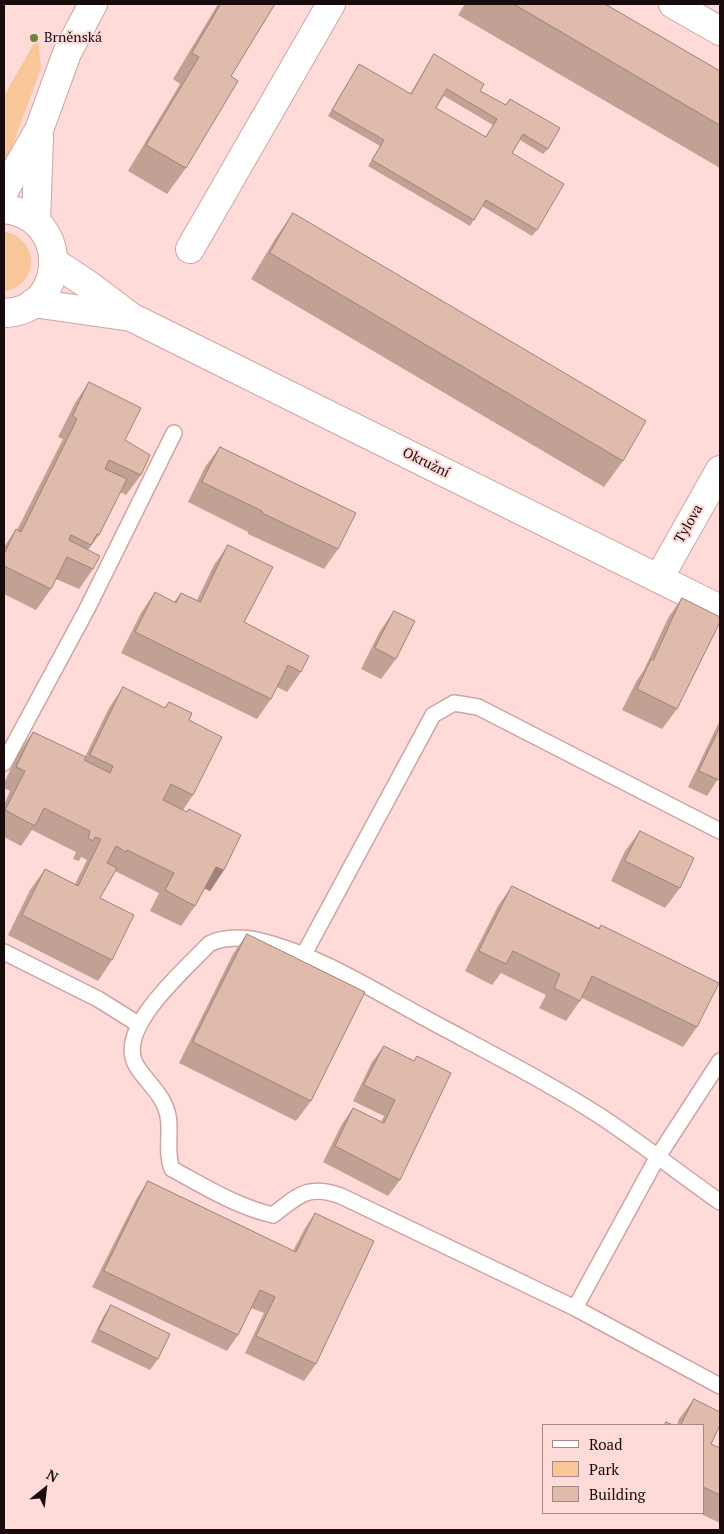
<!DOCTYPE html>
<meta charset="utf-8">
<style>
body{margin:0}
#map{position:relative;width:724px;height:1534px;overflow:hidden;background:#fedbd9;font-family:"PT Serif",serif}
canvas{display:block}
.frame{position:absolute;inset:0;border:5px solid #190b0b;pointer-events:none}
.legend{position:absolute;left:542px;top:1424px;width:162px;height:90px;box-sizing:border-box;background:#fedbd9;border:1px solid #a28887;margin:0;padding:6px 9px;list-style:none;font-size:15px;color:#190b0b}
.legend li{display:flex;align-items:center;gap:10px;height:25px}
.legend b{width:25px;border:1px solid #a28887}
.north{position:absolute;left:20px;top:1464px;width:50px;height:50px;-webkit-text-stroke:4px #fedbd9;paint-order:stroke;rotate:29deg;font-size:14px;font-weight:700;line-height:20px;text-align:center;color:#190b0b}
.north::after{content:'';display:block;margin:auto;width:18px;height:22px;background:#190b0b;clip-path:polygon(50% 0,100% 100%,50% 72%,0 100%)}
</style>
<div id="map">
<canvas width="724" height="1534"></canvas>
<div class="frame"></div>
<ul class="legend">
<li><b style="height:6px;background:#fff"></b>Road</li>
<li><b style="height:14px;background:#f9c69a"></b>Park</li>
<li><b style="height:14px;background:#e0bbac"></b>Building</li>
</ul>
<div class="north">N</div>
</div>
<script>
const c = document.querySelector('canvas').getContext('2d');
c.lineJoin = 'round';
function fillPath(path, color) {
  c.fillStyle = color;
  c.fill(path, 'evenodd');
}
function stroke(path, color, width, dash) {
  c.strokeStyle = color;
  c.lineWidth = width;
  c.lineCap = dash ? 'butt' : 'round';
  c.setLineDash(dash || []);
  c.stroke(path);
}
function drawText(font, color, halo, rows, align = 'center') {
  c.font = font + ' "PT Serif",serif';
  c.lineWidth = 4.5;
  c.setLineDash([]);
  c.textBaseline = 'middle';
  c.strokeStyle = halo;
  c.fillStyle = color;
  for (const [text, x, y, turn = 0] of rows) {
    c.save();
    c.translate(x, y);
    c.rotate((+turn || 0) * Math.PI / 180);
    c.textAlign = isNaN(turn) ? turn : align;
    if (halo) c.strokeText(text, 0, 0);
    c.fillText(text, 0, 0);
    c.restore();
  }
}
const green = new Path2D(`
 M38 36 41 69 7 160 4 158V96Z
 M4 232C40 237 40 287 4 291Z`);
const service = new Path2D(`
 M4 763 87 609 174 433
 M4 952 98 999 138 1024
 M303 956 433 715 454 703 478 707 720 831
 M720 1202C680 1174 641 1143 600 1116 544 1080 484 1050 425 1018 371 989 317 954 257 940 242 937 222 937 209 944 186 969 115 1028 136 1065 144 1079 159 1091 165 1106 174 1126 164 1149 172 1169 204 1186 237 1207 273 1215 299 1195 308 1184 341 1196L575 1308 720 1386
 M575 1308 657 1158 720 1061`);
const minor = new Path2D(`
 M673 4 720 31
 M190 249 331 4
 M54 262 90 286 131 317 720 609
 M33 303 131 317
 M659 578 720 470`);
const secondary = new Path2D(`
 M4 191 39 130 67 53 93 4
 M4 209C71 215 68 312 4 313
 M36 222 39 137`);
const wall = new Path2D(`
 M218 4H275L231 76 186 168 167 194 128 171 180 84 173 79Z
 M465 4H605L720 71V168L458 15Z
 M434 54 480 91 505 105 510 99 548 149 543 154 520 140 512 153 537 230 532 236 482 206 470 226 368 166 380 146 328 116 359 64 410 94ZM444 96 493 125 485 137 436 108Z
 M293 213 623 461 604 487 251 279 275 239Z
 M89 382 125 440 141 475 126 495 120 492 99 535 88 550 93 569 79 589 56 579 51 589 36 610 4 594V547L16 529 17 530 63 439 58 437 75 403Z
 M220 447 338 549 324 569 248 534V532L188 502 205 467Z
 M228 545 244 622 301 672 287 692 277 687 271 699 257 719 121 653 141 613 155 592 174 602 181 593 197 600 214 565Z
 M682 598 677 709 662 729 622 710 637 680 644 670 668 618Z
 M394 611 396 659 381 679 361 669 380 631Z
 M123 687 164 708 169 702 189 720 193 795 183 810 187 812 189 809 224 870 210 891 204 888 195 906 181 926 150 911 159 893 115 871 100 898 112 960 98 981 8 935 30 890 45 869 75 884 87 860 81 857 79 861 73 859 76 852 32 830 21 846 4 837V805L10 791 4 788V783L19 752 33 732 85 757 109 708Z
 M720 720V776L707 796 688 787Z
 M640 831 680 888 665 908 611 881 625 851Z
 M512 886 599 928 601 925 697 1027 683 1047 582 998 566 1021 539 1008 546 995 501 973 492 985 465 971 498 906Z
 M247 934 311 1101 296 1121 179 1063 233 954Z
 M384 1046 414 1061 417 1056 400 1180 388 1196 323 1162 342 1124 353 1108 381 1122 384 1116 353 1101 372 1062Z
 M148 1181 293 1251 304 1230 315 1213 316 1364 304 1381 245 1353 264 1313 251 1308 238 1335 227 1351 92 1287 137 1198Z
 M111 1305 158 1359 150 1370 91 1342 103 1317Z
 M694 1399 711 1444 717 1447H720V1523L699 1513H703V1425H677L679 1419Z`);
const shadedWall = new Path2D(`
 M216 867 224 870 210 891 202 887Z`);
const building = new Path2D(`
 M221 4H275L231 76 238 81 186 168 146 145 199 57 192 53Z
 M514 4H605L720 71V125Z
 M434 54 484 84 480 91 506 105 510 99 560 128 548 149 523 134 512 153 564 184 537 230 486 200 474 220 372 160 384 140 332 110 359 64 411 94ZM447 89 497 119 486 137 436 108Z
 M293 213 646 421 623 461 270 253Z
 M89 382 141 408 125 440 150 455 141 475 109 460 105 469 127 479 99 535 97 534 91 545 71 535 69 540 100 556 93 569 67 557 51 589 4 566V554L16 529 21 532 77 419 73 416Z
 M220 447 356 513 338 549 262 513V511L202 482Z
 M228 545 273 567 244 622 309 656 301 672 288 665 271 699 135 632 155 592 176 603 181 593 200 602Z
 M682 598 720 617V622L677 709 637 689 651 659 653 660Z
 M394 611 415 621 396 659 375 648Z
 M123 687 165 708 169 702 192 713 189 720 222 737 193 795 171 784 163 800 187 812 189 809 241 835 224 870 216 867 195 906 165 890 174 873 127 850 126 852 116 846 107 863 117 868 100 898 134 915 112 960 22 915 45 869 78 886 101 839 95 837 93 841 88 838 90 831 44 808 35 826 5 810 25 771 16 767 33 732 86 757 84 760 110 773 113 766 90 755Z
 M720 727V776L719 780 699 771Z
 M640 831 694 858 680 888 625 861Z
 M512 886 599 929 601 925 719 983 697 1027 592 976 580 1001 554 988 560 974 513 951 506 964 479 951Z
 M247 934 365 992 311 1101 193 1042Z
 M384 1046 414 1061 417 1056 451 1073 400 1180 335 1146 353 1108 384 1123 395 1100 364 1085Z
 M148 1181 296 1252 315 1213 374 1241 316 1364 256 1336 275 1297 260 1290 238 1335 104 1271Z
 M111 1305 170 1334 158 1359 99 1330Z
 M694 1399 720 1412V1425L711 1444 717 1447H720V1495L703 1487V1425H681Z
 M666 1422 673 1425H665Z`);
const markers = [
 [34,38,5,"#6f8536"]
];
const poiNames = [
 ["Brněnská",44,38]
];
const streetNames = [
 ["Okružní",426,463,26],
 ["Tylova",689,524,-60]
];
fillPath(green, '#f9c69a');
stroke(service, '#cda5a3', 18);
stroke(minor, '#cda5a3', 30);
stroke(secondary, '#cda5a3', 30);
stroke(service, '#fff', 15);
stroke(minor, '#fff', 28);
stroke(secondary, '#fff', 28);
fillPath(wall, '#c1a194');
fillPath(shadedWall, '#9d8378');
fillPath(building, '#e0bbac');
stroke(building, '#9d8378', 1);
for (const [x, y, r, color] of markers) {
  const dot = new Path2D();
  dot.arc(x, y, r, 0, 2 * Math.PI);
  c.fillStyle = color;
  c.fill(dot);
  stroke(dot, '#fedbd9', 2);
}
drawText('14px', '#190b0b', '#fedbd9', poiNames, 'left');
drawText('14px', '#190b0b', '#fedbd9', streetNames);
</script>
